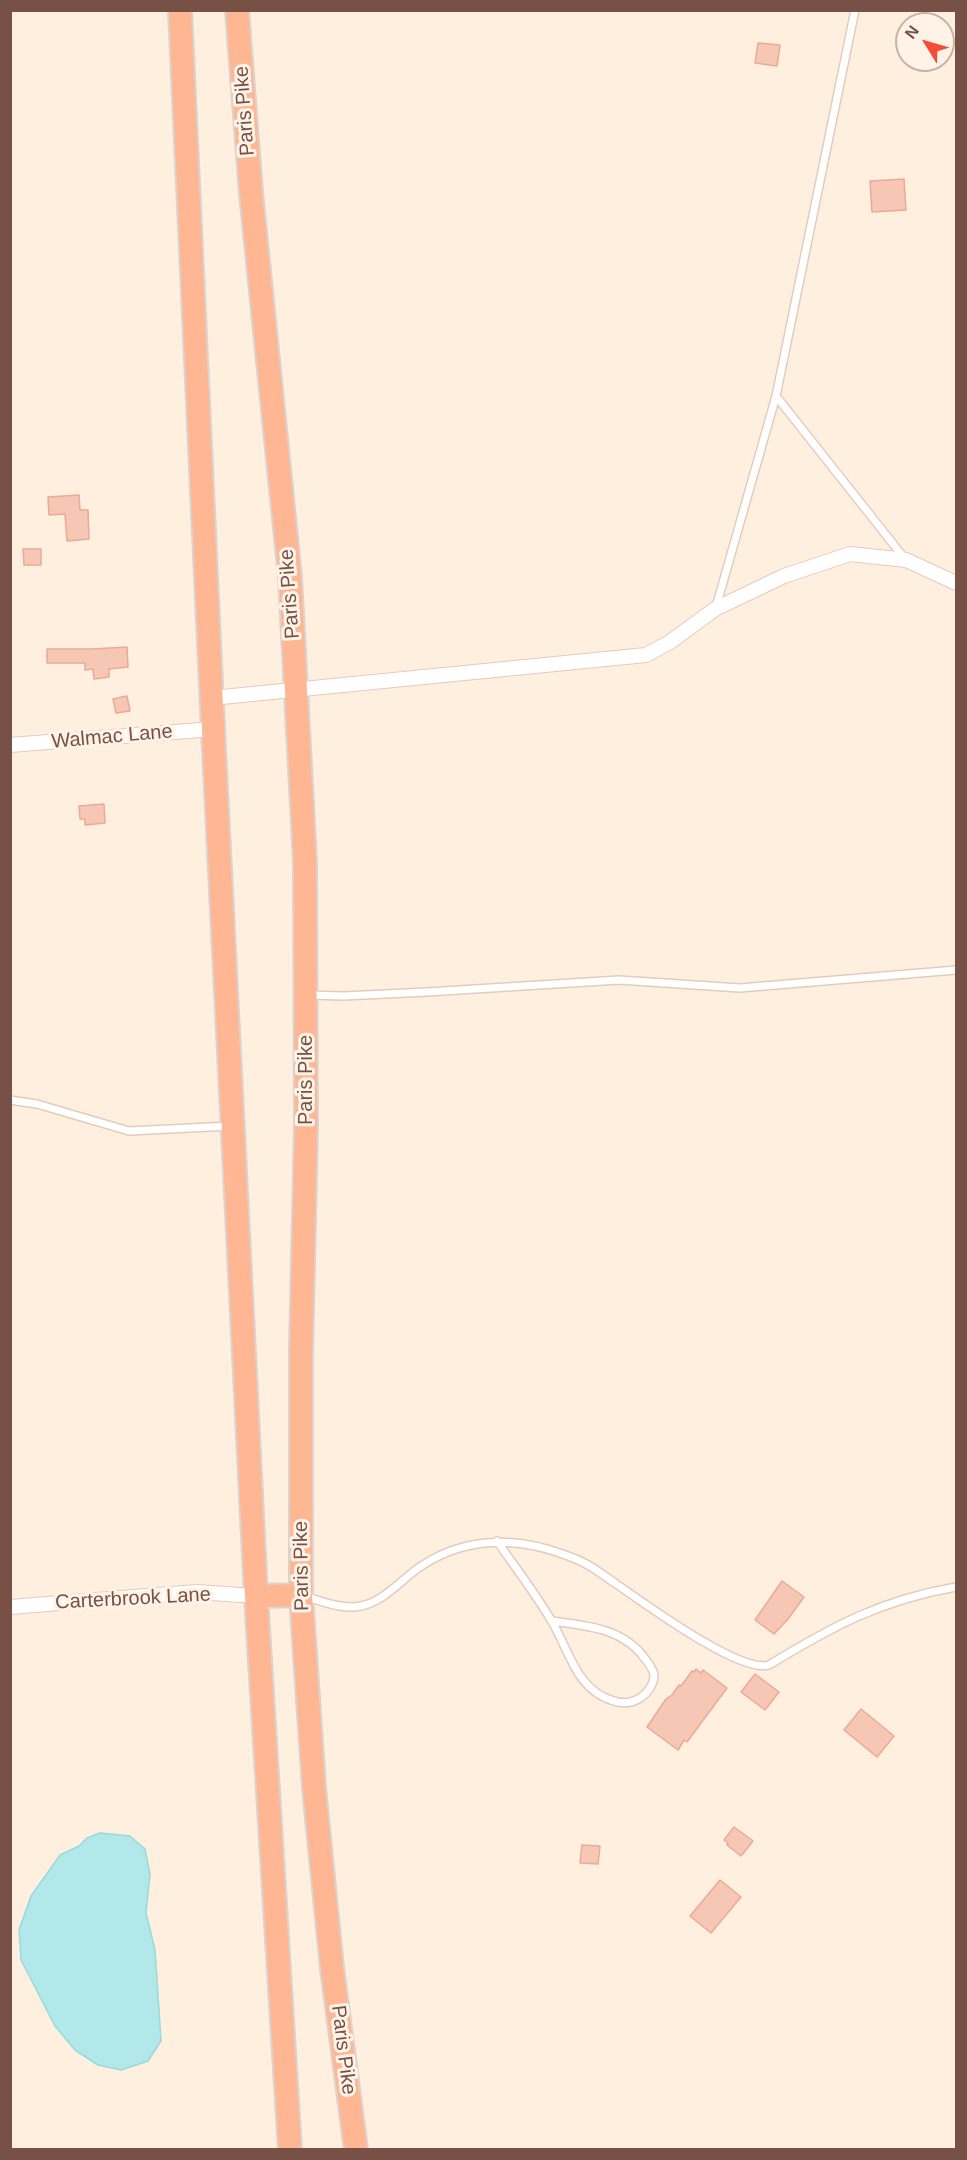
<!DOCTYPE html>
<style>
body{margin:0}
#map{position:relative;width:967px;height:2160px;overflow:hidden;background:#feefdf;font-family:Arial,sans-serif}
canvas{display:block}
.frame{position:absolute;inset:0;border:12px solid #775145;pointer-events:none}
.north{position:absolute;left:895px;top:12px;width:60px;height:60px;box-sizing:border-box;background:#fff3e8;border:2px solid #c9b2a7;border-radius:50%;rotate:307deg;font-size:16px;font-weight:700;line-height:24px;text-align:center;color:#775145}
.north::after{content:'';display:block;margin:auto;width:21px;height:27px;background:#f54c38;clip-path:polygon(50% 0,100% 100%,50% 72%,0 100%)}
</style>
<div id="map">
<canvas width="967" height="2160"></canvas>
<div class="frame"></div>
<div class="north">N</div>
</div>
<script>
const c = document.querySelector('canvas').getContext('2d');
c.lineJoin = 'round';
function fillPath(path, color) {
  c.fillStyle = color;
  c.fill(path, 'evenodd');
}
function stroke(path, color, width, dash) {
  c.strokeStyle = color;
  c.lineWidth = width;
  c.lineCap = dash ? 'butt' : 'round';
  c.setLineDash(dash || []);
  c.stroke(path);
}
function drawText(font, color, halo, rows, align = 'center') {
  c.font = font + ' Arial,sans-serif';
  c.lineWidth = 6;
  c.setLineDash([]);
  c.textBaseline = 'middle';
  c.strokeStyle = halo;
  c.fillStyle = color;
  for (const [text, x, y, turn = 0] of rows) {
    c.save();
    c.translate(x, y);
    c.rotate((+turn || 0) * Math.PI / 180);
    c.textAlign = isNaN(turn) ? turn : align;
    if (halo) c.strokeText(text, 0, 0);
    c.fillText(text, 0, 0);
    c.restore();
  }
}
const water = new Path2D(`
 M100 1833 130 1836 145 1849 150 1874 146 1913 155 1950 161 2041 148 2061 121 2070 98 2065 75 2050 55 2026 21 1960 19 1930 31 1896 60 1855 79 1846 87 1838Z`);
const building = new Path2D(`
 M758 43 780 45 777 66 755 63Z
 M904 179 906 210 872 212 870 181Z
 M79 495 80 510H88L89 539 67 541 65 514 49 515 48 497Z
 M23 549H41V565H24Z
 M127 647 128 667 109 669V677L94 679 93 669 85 670V663H47V649H92Z
 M127 696 130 711 116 713 113 699Z
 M104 804 105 823 85 825V819H80L79 806Z
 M782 1581 804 1597 788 1619 774 1634 755 1620Z
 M696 1669 701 1673 703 1670 727 1688 687 1742 684 1740 678 1750 647 1727 666 1699 672 1695 679 1685 681 1686 692 1671 694 1672Z
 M755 1674 779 1692 765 1710 741 1692Z
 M861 1709 894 1736 877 1757 844 1730Z
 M734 1827 753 1841 741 1856 727 1845 728 1843 724 1840Z
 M582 1845 600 1846 598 1864 580 1863Z
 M720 1880 741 1897 711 1933 690 1916Z`);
const service = new Path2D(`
 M776 396 905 559
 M716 607 776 396 855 10
 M309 995 344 996 427 992 619 980 740 988 956 970
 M10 1100 37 1104 129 1131 230 1126
 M497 1541C515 1567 535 1593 551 1620 569 1649 576 1691 614 1701 623 1704 632 1703 640 1698 647 1694 654 1684 654 1676 654 1670 649 1664 646 1660 624 1628 588 1626 552 1621
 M303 1596C322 1601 342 1610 361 1606 384 1601 399 1582 417 1569 456 1541 502 1536 547 1549 563 1554 579 1559 593 1568 624 1588 737 1675 769 1665 833 1626 881 1600 956 1587`);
const minor = new Path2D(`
 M212 698 646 655 670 642 715 609 784 576 850 554 906 560 956 583
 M10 745 213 729
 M10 1607 196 1592 256 1596`);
const trunk = new Path2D(`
 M180 10 213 729 256 1596 290 2150
 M237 10 251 193 290 577 305 862 306 1127 301 1351V1595L314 1788 332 1968 356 2150
 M256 1596 301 1595`);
const streetNames = [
 ["Paris Pike",245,111,-94],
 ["Paris Pike",290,594,-94],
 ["Walmac Lane",112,737,-5],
 ["Paris Pike",306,1080,-90],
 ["Paris Pike",302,1566,-91],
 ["Carterbrook Lane",133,1599,-3],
 ["Paris Pike",343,2050,83]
];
fillPath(water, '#b2e8e9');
stroke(water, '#97dadc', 1.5);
fillPath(building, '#f6c7b4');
stroke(building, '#ebaa93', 1.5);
stroke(service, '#e5cbbd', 10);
stroke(minor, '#e5cbbd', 16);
stroke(trunk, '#dcd2cf', 26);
stroke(service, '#fff', 7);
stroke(minor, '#fff', 14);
stroke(trunk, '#ffb693', 22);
drawText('20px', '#775145', '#fff3e8', streetNames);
</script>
